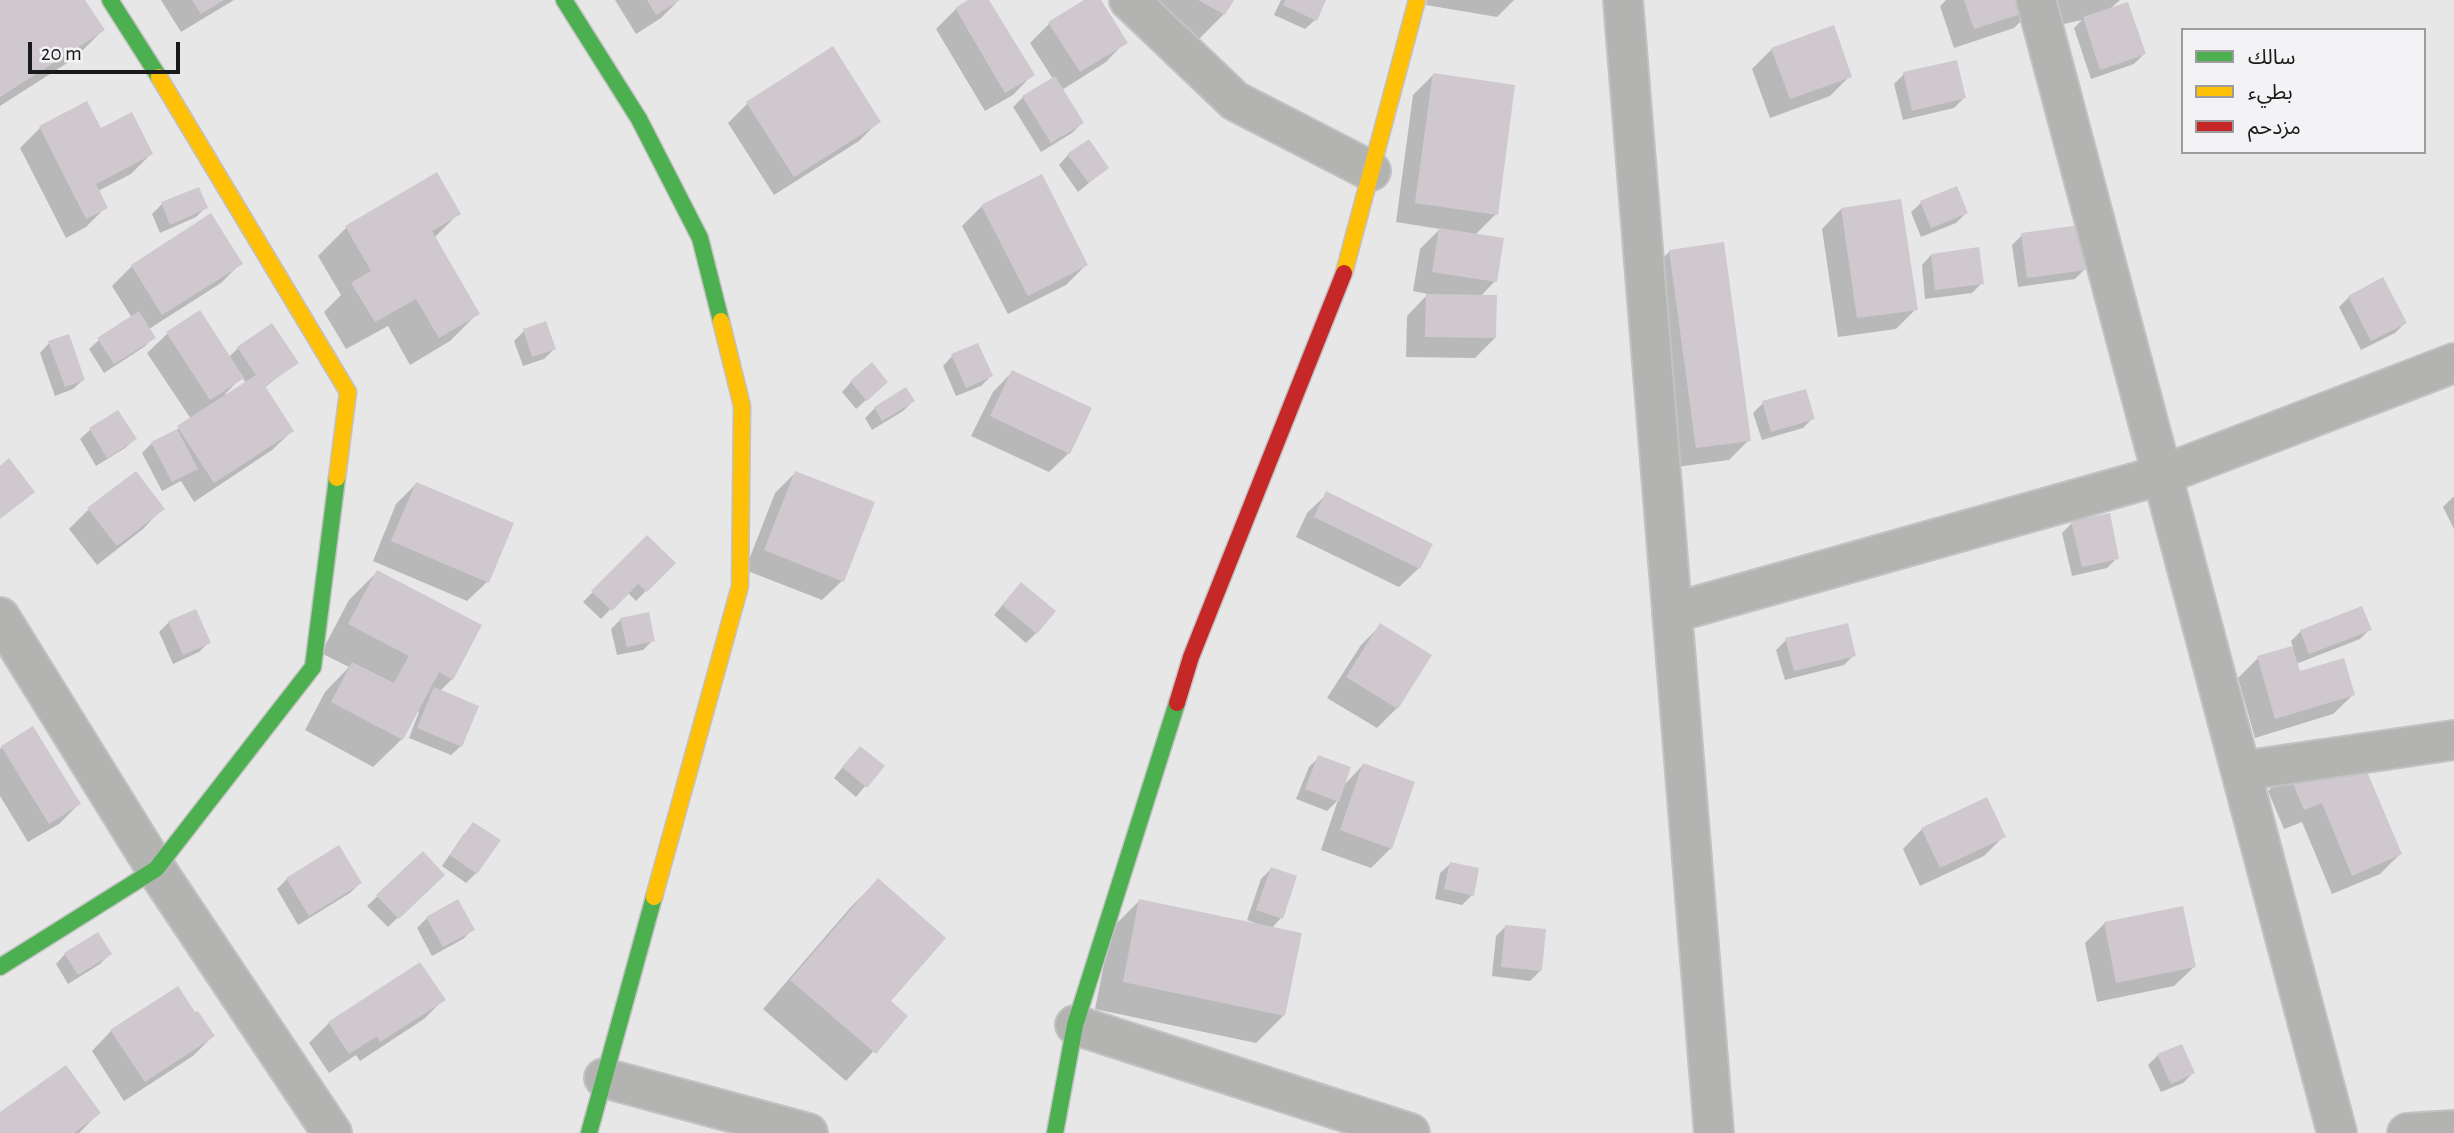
<!DOCTYPE html>
<meta charset="utf-8">
<style>
body{margin:0}
#map{position:relative;width:2454px;height:1133px;overflow:hidden;background:#e7e7e7;font-family:"Alegreya Sans","Noto Sans Arabic",sans-serif}
canvas{display:block}
.legend{position:absolute;left:2181px;top:28px;width:245px;height:126px;box-sizing:border-box;background:#f3f3f5;border:2px solid #9c9c9e;margin:0;padding:9px 12px;list-style:none;font-size:21px;color:#1a1a1b}
.legend li{display:flex;align-items:center;gap:14px;height:35px}
.legend b{width:35px;border:2px solid #9c9c9e}
.scale{position:absolute;left:28px;top:42px;width:152px;height:32px;box-sizing:border-box;border:4px solid #1a1a1b;border-top:0;padding-left:9px;font-size:21px;line-height:24px;white-space:nowrap;color:#1a1a1b;-webkit-text-stroke:5px #f3f3f5;paint-order:stroke}
</style>
<div id="map">
<canvas width="2454" height="1133"></canvas>
<ul class="legend">
<li><b style="height:9px;background:#4caf50"></b>سالك</li>
<li><b style="height:9px;background:#ffc107"></b>بطيء</li>
<li><b style="height:9px;background:#c62828"></b>مزدحم</li>
</ul>
<div class="scale">20 m</div>
</div>
<script>
const c = document.querySelector('canvas').getContext('2d');
c.lineJoin = 'round';
function fillPath(path, color) {
  c.fillStyle = color;
  c.fill(path, 'evenodd');
}
function stroke(path, color, width, dash) {
  c.strokeStyle = color;
  c.lineWidth = width;
  c.lineCap = dash ? 'butt' : 'round';
  c.setLineDash(dash || []);
  c.stroke(path);
}
const shadow = new Path2D(`
 M0 0H83L103 30 75 58 0 106Z
 M161 0H234L181 32Z
 M615 0H679L661 18 636 34Z
 M971 0H987L1032 75 1013 95 985 111 936 29 956 9Z
 M1087 0H1099L1125 42 1106 62 1062 90 1082 123 1072 133 1041 152 1013 107 1023 97 1053 79 1030 43 1050 23Z
 M1120 0H1232L1224 14 1196 42Z
 M1281 0H1324L1315 20 1305 29 1274 15Z
 M1427 0H1514L1497 17 1426 5Z
 M1946 0H2031L2034 8 2014 28 1954 48 1940 6Z
 M2054 0H2120L2109 10 2144 54 2134 64 2091 79 2074 28 2082 20 2059 25Z
 M1772 49 1850 76 1830 96 1770 118 1752 69Z
 M1904 74 1964 98 1954 108 1903 120 1894 84Z
 M1433 75 1496 214 1475 235 1495 281 1480 297 1495 338 1475 358 1406 357 1407 316 1428 294 1413 291 1420 249 1440 229 1396 222 1413 95Z
 M748 103 879 121 859 141 774 195 728 123Z
 M40 128 151 154 131 174 98 191 106 207 86 227 66 238 20 148Z
 M1068 155 1107 168 1078 192 1059 165Z
 M198 189 206 207 196 217 160 233 152 214 162 204Z
 M1921 203 1966 213 1956 223 1921 237 1911 212Z
 M982 206 1086 265 1066 285 1008 314 962 226Z
 M1841 209 1916 309 1896 329 1838 337 1822 229Z
 M459 213 434 238 478 313 450 341 410 365 388 326 346 349 324 312 341 295 318 256 346 228Z
 M210 216 241 263 221 283 149 329 154 337 144 347 104 373 89 349 99 340 132 318 112 286 132 266Z
 M2022 235 2085 269 2075 279 2018 287 2012 245Z
 M1670 251 1749 440 1729 460 1676 467 1650 271Z
 M1931 255 1982 283 1972 293 1925 299 1922 265Z
 M2349 297 2405 323 2395 333 2361 350 2339 307Z
 M199 312 228 358 238 348 296 363 264 388 292 431 272 450 194 502 181 481 162 491 142 453 152 443 173 433 191 419 147 353 167 334ZM242 377 246 383 226 396 225 394Z
 M545 323 554 349 544 359 523 366 514 341 524 331Z
 M49 343 83 380 73 389 55 396 40 353Z
 M952 356 991 376 981 386 956 396 943 366Z
 M1012 372 1069 453 1049 472 971 436 993 392Z
 M851 382 876 391 856 409 842 392Z
 M913 401 903 411 872 430 865 418 875 408Z
 M1763 403 1813 418 1803 428 1762 440 1753 413Z
 M118 412 135 439 125 448 96 466 80 439 90 430Z
 M795 473 842 581 822 600 745 570 775 493Z
 M416 484 487 582 467 601 373 561 396 504Z
 M1327 494 1419 568 1399 587 1296 537 1307 513Z
 M2453 497H2454V529L2443 507Z
 M89 509H162L143 529 97 565 69 529Z
 M2072 523 2117 558 2107 568 2072 576 2062 533Z
 M647 537 673 563 636 601 627 592 601 619 583 602Z
 M377 572 452 679 440 691 461 746 451 755 409 738 419 712 417 711 402 739 373 767 305 730 325 692 349 667 321 653 349 600Z
 M1012 594 1036 633 1026 643 994 615Z
 M621 619 653 640 643 650 617 655 611 629Z
 M169 622 209 642 199 652 173 664 159 632Z
 M1381 625 1429 656 1397 708 1377 728 1327 698 1361 645Z
 M2370 629 2360 639 2296 664 2299 673 2353 695 2333 714 2255 738 2238 678 2258 658 2293 647 2291 641 2301 631Z
 M1786 640 1854 655 1844 665 1785 680 1776 650Z
 M2 747 79 804 59 824 28 842 0 796V749Z
 M1319 757 1343 786 1363 765 1391 848 1371 868 1321 850 1338 800 1327 811 1296 799 1309 767Z
 M850 758 882 766 856 797 834 778Z
 M2288 771 2400 854 2380 874 2332 894 2302 822 2284 829 2268 791Z
 M474 824 476 873 466 883 442 866 464 834Z
 M1922 829 2004 836 1984 856 1920 886 1903 849Z
 M423 853 443 875 388 927 367 906Z
 M1450 864 1472 895 1462 905 1435 899 1440 873Z
 M1271 869 1295 877 1281 918 1271 929 1284 1015 1256 1043 1095 1009 1111 929 1139 901 1258 926V924L1247 920 1261 879Z
 M287 879 360 883 350 893 298 925 277 889Z
 M878 880 889 1001 906 1016 846 1081 763 1009 850 908Z
 M427 918 473 929 463 939 432 956 417 928Z
 M2105 923 2194 967 2174 986 2097 1002 2085 943Z
 M1506 926 1540 971 1530 981 1492 976 1496 936Z
 M65 954H110L100 964 68 984 56 964Z
 M443 1000 424 1019 360 1061 356 1055 329 1073 309 1043 329 1023Z
 M111 1031 213 1036 193 1056 124 1101 92 1051Z
 M2158 1055 2193 1073 2183 1083 2161 1092 2148 1065Z
 M99 1113 79 1133H0V1114Z`);
const building = new Path2D(`
 M0 0H85L105 30 0 97Z
 M192 0H224L201 14Z
 M647 0H680L656 15Z
 M968 0H989L1035 75 1005 93 955 8Z
 M1084 0H1101L1128 43 1080 72 1048 22Z
 M1198 0H1234L1225 15Z
 M1285 0H1326L1317 21 1283 5Z
 M1964 0H2033L2036 9 1974 29Z
 M2128 2 2146 54 2100 70 2083 17Z
 M1834 25 1852 77 1790 99 1771 48Z
 M833 46 881 122 794 177 746 102Z
 M1957 60 1966 98 1912 111 1903 72Z
 M1433 73 1515 85 1498 215 1415 203Z
 M1055 76 1084 123 1051 143 1022 96Z
 M87 101 101 128 132 112 153 154 96 184 108 208 86 219 39 126Z
 M1089 139 1109 168 1089 183 1067 154Z
 M437 172 461 214 432 231 480 314 439 338 416 299 375 322 351 283 371 271 345 226Z
 M1042 174 1088 265 1028 296 981 205Z
 M1957 186 1968 213 1931 228 1920 201Z
 M199 187 208 208 170 225 161 202Z
 M1901 199 1918 310 1857 318 1841 208Z
 M211 213 243 264 162 315 131 265Z
 M2080 225 2086 270 2027 278 2021 233Z
 M1439 228 1504 238 1497 282 1432 272Z
 M1724 242 1751 441 1696 448 1669 250Z
 M1979 247 1984 284 1935 290 1931 254Z
 M2383 277 2407 323 2371 341 2348 296Z
 M1426 294 1497 295 1496 338 1425 337Z
 M200 310 244 378 210 400 166 332Z
 M139 311 156 338 114 364 97 338Z
 M546 321 556 349 532 357 523 329Z
 M272 323 299 363 265 386 294 431 214 483 177 426 256 375 237 347Z
 M69 334 85 380 65 387 48 341Z
 M978 343 993 376 966 388 951 354Z
 M872 362 888 382 867 401 850 381Z
 M1012 370 1092 408 1070 454 990 416Z
 M906 387 915 401 882 421 874 407Z
 M1806 389 1815 419 1771 432 1762 401Z
 M118 410 137 439 107 458 89 428Z
 M177 429 198 469 172 482 151 442Z
 M9 458 35 492 0 519V466Z
 M136 471 165 509 117 546 87 508Z
 M795 471 875 502 844 582 764 550Z
 M416 482 514 523 489 583 391 541Z
 M1326 491 1433 544 1420 569 1314 517Z
 M2110 513 2119 559 2082 567 2071 521Z
 M647 535 676 563 647 592 638 584 612 611 591 591Z
 M377 570 482 625 453 680 439 672 403 740 331 702 352 662 394 683 409 656 348 624Z
 M1021 582 1056 611 1037 634 1002 605Z
 M2362 606 2372 630 2309 654 2300 630Z
 M196 609 211 643 183 655 168 621Z
 M649 612 655 641 627 647 620 618Z
 M1380 623 1432 655 1398 709 1346 677Z
 M1848 623 1856 656 1794 671 1785 638Z
 M2292 646 2300 671 2344 658 2355 695 2275 719 2257 656Z
 M434 687 479 706 462 747 417 728Z
 M33 726 81 804 49 824 1 746Z
 M2354 741 2402 854 2352 876 2322 803 2304 810 2287 769Z
 M860 746 885 766 867 788 842 767Z
 M1318 755 1351 767 1339 802 1305 789Z
 M1363 763 1415 782 1392 849 1340 830Z
 M1987 797 2006 837 1940 868 1921 828Z
 M473 822 501 840 477 874 450 855Z
 M339 845 362 883 309 916 286 878Z
 M423 851 445 875 399 919 376 895Z
 M1450 862 1479 868 1474 896 1444 889Z
 M1271 867 1297 876 1283 919 1256 910Z
 M878 878 946 938 891 1001 908 1016 876 1054 790 980Z
 M458 899 475 930 443 947 426 917Z
 M1139 899 1302 933 1285 1016 1123 982Z
 M2183 906 2196 967 2116 983 2104 922Z
 M1505 925 1546 929 1542 971 1501 967Z
 M98 932 112 954 78 975 64 953Z
 M420 962 446 1000 380 1042 377 1036 349 1054 328 1022Z
 M178 986 195 1012 198 1011 215 1036 145 1082 110 1030Z
 M2182 1044 2195 1073 2171 1084 2157 1054Z
 M66 1065 101 1113 74 1133H0V1112Z`);
const street = new Path2D(`
 M1129 0 1235 101 1371 171
 M1623 0 1714 1133
 M2036 0 2337 1133
 M1672 613 2162 475 2454 363
 M0 617 156 869 332 1133
 M2241 771 2454 740
 M1075 1025 1410 1133
 M604 1078 808 1133
 M2407 1133 2454 1130`);
const fast = new Path2D(`
 M110 0 159 77
 M564 0 639 119 700 238 721 321
 M0 967 156 869 313 667 337 478
 M589 1133 654 897
 M1055 1133 1075 1025 1177 703`);
const slow = new Path2D(`
 M159 77 348 392 337 478
 M1344 273 1417 0
 M654 897 740 586 742 406 721 321`);
const jam = new Path2D(`
 M1177 703 1191 657 1344 273`);
fillPath(shadow, '#0003');
fillPath(building, '#d0c8cf');
stroke(street, '#c2c2c2', 42);
stroke(fast, '#c2c2c2', 19);
stroke(slow, '#c2c2c2', 19);
stroke(jam, '#c2c2c2', 19);
stroke(street, '#b3b3b2', 38);
stroke(fast, '#4caf50', 16);
stroke(slow, '#ffc107', 16);
stroke(jam, '#c62828', 16);
</script>
